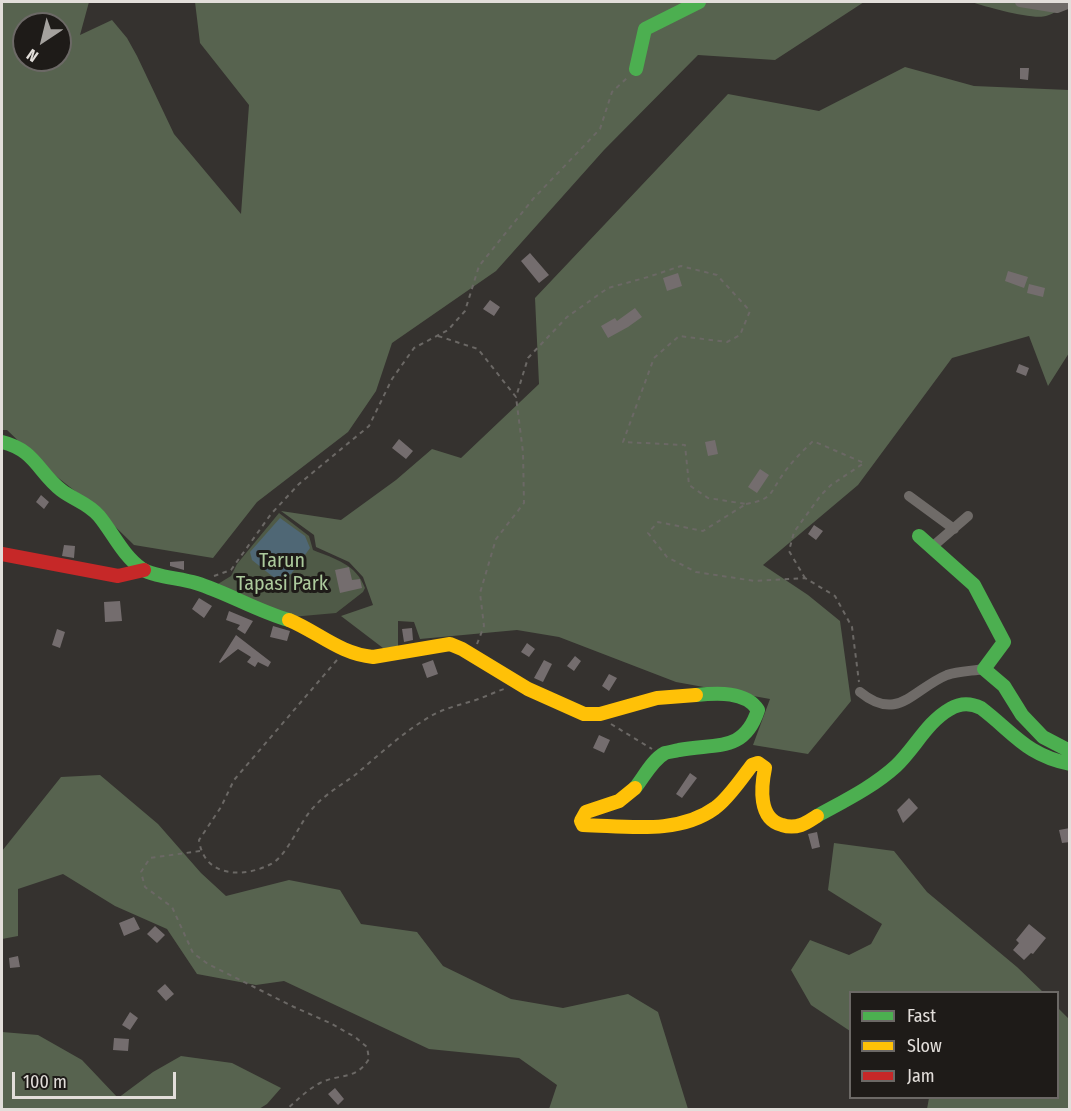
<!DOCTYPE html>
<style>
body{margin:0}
#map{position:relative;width:1071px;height:1111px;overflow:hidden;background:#35322f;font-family:"Fira Sans Condensed",sans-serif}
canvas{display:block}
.frame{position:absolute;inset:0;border:3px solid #e2deda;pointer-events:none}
.legend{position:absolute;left:849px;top:991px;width:210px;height:108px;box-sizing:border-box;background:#1e1b18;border:2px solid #6c6966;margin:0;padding:8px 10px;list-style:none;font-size:18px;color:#e2deda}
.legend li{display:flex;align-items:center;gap:12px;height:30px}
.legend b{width:30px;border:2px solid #6c6966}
.north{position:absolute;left:12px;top:12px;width:60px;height:60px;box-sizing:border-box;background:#1e1b18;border:2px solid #6c6966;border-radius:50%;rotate:215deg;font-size:16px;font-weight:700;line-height:24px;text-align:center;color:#e2deda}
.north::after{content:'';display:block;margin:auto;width:21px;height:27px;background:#a5a29e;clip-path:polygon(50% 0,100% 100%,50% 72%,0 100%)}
.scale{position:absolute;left:12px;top:1072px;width:164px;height:27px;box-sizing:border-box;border:3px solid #e2deda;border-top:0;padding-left:8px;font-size:18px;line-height:21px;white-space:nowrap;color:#e2deda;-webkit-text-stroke:4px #1e1b18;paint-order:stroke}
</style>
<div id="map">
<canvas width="1071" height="1111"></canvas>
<div class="frame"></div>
<ul class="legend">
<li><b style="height:8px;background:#4caf50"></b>Fast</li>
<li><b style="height:8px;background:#ffc107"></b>Slow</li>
<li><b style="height:8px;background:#c62828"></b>Jam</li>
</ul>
<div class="north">N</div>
<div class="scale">100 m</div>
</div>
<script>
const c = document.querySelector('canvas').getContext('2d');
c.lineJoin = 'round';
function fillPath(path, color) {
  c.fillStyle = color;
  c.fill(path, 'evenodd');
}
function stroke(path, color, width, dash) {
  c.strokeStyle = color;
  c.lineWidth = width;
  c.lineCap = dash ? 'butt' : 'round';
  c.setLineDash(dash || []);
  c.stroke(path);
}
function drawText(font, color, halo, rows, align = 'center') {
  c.font = font + ' "Fira Sans Condensed",sans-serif';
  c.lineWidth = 6;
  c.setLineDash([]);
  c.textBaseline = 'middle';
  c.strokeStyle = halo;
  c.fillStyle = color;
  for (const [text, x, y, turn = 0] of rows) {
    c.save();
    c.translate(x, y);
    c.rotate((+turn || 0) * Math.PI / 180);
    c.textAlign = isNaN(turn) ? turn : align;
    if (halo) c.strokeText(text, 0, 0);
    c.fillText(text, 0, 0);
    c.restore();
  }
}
const green = new Path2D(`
 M279 513 309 536 313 550C335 559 356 564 365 588L363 592 336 613 291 617 213 587 231 576 237 564Z`);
const forest = new Path2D(`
 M2 2H89L80 35 112 20 127 38 137 56 174 134 241 214 249 105 200 43 195 2H864L775 60 698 55 604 150 496 271 392 343 376 391 348 432 257 502 213 558 134 545 93 505 52 473 7 430H2ZM24 24H60V60H24Z
 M972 2H1069C1063 7 1054 14 1046 16 1033 20 986 7 972 2Z
 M905 67 974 86 1069 90V353L1048 386 1029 336 952 358 858 485 763 565 808 595 840 621 851 701 808 754 753 745 770 699 676 682 559 637 517 630 420 639 414 622 398 621V647L383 648 341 616 373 605 363 577 349 562 316 547 314 535 281 511 341 520 396 480 432 449 461 458 539 384 535 298 728 94 819 111Z
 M100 775 158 824 201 873 226 896 289 880 340 890 361 924 417 932 443 966 511 999 563 1008 628 994 658 1012 688 1109H549L557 1085 519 1058 429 1049 284 981 256 985 197 974 167 929 115 906 63 874 18 889V936L2 939V851L61 777Z
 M834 843 894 851 927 892 1017 967 1043 992H850V1031L811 1005 791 970 810 940 849 955 871 944 882 924 828 890Z
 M1058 1008 1068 1018 1069 1027V1109H927L929 1098H1058Z
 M2 1032 38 1035 82 1060 118 1098 153 1072 181 1056 232 1063 281 1088 267 1104 259 1109H2Z`);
const water = new Path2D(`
 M280 518 305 536 310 548 291 574 277 580 252 560 250 552Z`);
const building = new Path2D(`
 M1020 68H1029L1028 80 1020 79Z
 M530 253 549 275 539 283 521 261Z
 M1008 271 1028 277 1024 288 1005 281Z
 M678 273 682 286 667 291 663 278Z
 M1029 284 1045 288 1043 297 1027 293Z
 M490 300 500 307 494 316 483 309Z
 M635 308 642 317 628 327 608 338 601 326 615 318 617 321Z
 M1019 364 1029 368 1026 376 1016 372Z
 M399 439 413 451 406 459 392 448Z
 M715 440 718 454 708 456 705 442Z
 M760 469 769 475 757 493 748 487Z
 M41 495 49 502 44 509 36 502Z
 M814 525 823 531 816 540 808 534Z
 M64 545 75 546 74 558 62 556Z
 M184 561V570L170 566V562Z
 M349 567 352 580 360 579 362 588 340 593 335 570Z
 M199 598 212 606 204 618 192 609Z
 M120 601 122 621 105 622 104 602Z
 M229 611 253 621 245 634 237 629 240 625 226 620Z
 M273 626 290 631 287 641 270 637Z
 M412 628 413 640 404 642 402 629Z
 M57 629 65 632 60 648 52 645Z
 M236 635 271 662 268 667 258 662 255 667 247 662 251 657 238 649 220 663 219 662Z
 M527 643 535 649 529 657 521 652Z
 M575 656 581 661 574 671 567 666Z
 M433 660 438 674 427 678 422 664Z
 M544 660 552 664 543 682 534 678Z
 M609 674 617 678 609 691 602 686Z
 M599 735 610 740 604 753 593 748Z
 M690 773 697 778 682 798 676 794Z
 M909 798 918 808 903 823 897 810Z
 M1070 828V842L1062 843 1059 830Z
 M817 832 820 847 812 849 808 834Z
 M134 917 140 929 124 936 119 923Z
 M1029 924 1046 938 1033 954 1031 953 1024 960 1013 950 1019 943 1016 940Z
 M155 926 165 935 157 943 147 934Z
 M18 956 20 967 10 968 9 958Z
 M165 984 174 994 166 1001 157 991Z
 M130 1012 138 1018 130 1030 122 1025Z
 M114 1038 129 1039 128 1051 113 1050Z
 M335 1088 344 1099 338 1105 328 1094Z`);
const path = new Path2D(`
 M438 336 478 349 516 397 528 358 567 317 608 288 648 277 681 266 717 275 750 311 740 335 727 342 679 336 654 358 623 442 685 445 689 485 708 498 746 504 703 531 658 522 648 533 667 557 696 572 755 581 805 578 835 596 852 627 859 682
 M746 504C774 499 769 493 784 473 792 461 803 451 813 441L864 463 831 485 821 495 794 532 789 551 805 578
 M214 576 231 570 271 514 299 484 369 426 392 379 414 348 448 330 465 311 479 266 533 199 600 129 612 92 628 77
 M477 644 484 626 480 593 496 539 524 503 523 452 516 397
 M337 660 234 780 221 807 199 840C204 878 244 878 271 864 287 856 300 822 312 809 324 795 340 786 355 775 379 755 403 732 431 716 443 709 456 706 469 702 481 699 492 693 504 689
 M611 724 652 749
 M200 851 150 858 141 872 145 887 172 907 193 953 208 964 294 1007 330 1023 355 1037 367 1047 369 1059C355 1081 340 1073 320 1083 307 1090 297 1100 286 1110`);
const street = new Path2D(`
 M1020 2 1057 8 1070 3
 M909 496 954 529
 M932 547 968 516
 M860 692C898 723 913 689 947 675 958 671 973 671 984 669`);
const fast = new Path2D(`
 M636 69 645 29 699 2
 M2 442C35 450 38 472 61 490 74 500 88 503 99 516 113 533 123 556 142 569 154 577 181 578 196 583 228 593 257 611 289 620
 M919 536 974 585 1004 642 984 669 1004 686 1022 715 1043 737 1070 751
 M635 788C644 777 652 760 665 753 669 752 675 751 679 750 716 743 744 753 758 710 746 691 717 693 696 695
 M817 816C844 801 873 787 896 766 915 748 927 722 950 709 960 703 971 703 981 708 1014 733 1026 755 1070 764`);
const slow = new Path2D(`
 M289 620C318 632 340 654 373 657L450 644 462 649 528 689 584 714H600L657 698 696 695
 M635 788 619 801 586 812 581 821 583 825C627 826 678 835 715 808 728 799 742 778 752 765L758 763 765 768C761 787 758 819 782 825 788 827 795 827 801 825 807 823 812 819 817 816`);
const jam = new Path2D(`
 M2 554 118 576 144 570`);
const parkNames = [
 ["Tarun",282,561],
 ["Tapasi Park",282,584]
];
fillPath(green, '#4f5a47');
fillPath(forest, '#57634f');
fillPath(water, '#4f6775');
fillPath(building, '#746d6e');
stroke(path, '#6b6865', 2, [4.5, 4.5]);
stroke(street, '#6f6b68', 10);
stroke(fast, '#4caf50', 14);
stroke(slow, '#ffc107', 14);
stroke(jam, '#c62828', 14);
drawText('20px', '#acca9c', '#1e1b18', parkNames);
</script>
